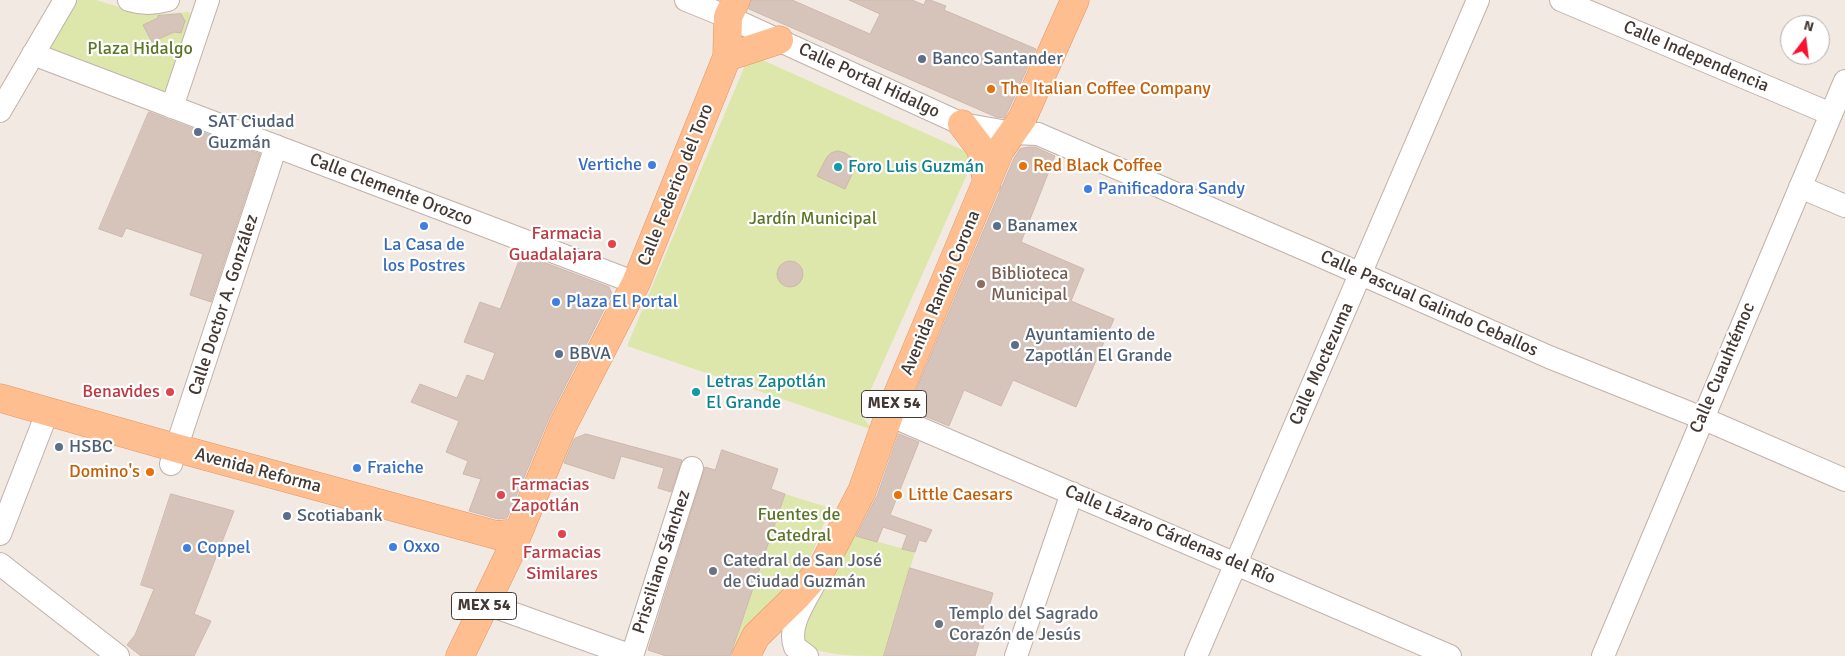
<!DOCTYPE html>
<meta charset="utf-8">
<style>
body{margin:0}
#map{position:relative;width:1845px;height:656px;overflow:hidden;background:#f2e9e3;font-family:Signika,sans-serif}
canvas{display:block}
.north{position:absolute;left:1780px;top:15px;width:50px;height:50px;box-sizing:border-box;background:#fff;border:1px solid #b4afad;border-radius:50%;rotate:15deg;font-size:14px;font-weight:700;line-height:20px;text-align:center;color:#433833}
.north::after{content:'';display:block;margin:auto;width:18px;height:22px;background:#fb1031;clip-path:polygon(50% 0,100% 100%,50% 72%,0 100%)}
</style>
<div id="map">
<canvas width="1845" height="656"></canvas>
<div class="north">N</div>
</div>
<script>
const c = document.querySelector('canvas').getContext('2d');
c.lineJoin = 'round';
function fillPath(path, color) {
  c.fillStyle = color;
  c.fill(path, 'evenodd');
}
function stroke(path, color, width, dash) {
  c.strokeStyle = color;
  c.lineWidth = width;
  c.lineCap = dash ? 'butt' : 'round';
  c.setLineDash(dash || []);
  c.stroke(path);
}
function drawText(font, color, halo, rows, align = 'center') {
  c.font = font + ' Signika,sans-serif';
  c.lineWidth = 4.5;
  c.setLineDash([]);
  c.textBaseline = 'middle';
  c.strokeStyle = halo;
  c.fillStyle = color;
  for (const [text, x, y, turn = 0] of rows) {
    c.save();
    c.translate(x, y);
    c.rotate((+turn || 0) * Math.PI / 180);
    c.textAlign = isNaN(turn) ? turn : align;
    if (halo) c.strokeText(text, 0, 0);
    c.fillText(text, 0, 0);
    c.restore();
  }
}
const green = new Path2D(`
 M70 0H96L132 11 161 14 189 12 192 16 168 99 41 51Z
 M758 58 965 151 972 163 860 414 873 430 627 346 746 63Z
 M785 494 830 508 807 566 732 651Z
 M850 534 915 552 884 656C857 656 829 656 804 646L801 626Z`);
const building = new Path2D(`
 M751 0H792L870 34 880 14 849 0H912L924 5 926 0H930L946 6 944 10 1036 49 1008 111 1004 118 996 117 749 9Z
 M181 14 185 21 181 33 174 32 152 42 143 25 158 18V16Z
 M149 112 260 154 211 302 190 295 203 254 126 228 122 237 99 229Z
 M1029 147H1035L1055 156 1021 242 1084 269 1071 301 1114 319 1076 407 1013 380 1001 406 964 390 949 426 908 409 1014 158 1020 149Z
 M838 151 845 153 851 157 854 164V170L845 189 817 176 827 157 831 153Z
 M522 254 609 287 612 294 549 418 507 518 498 519 469 511 481 479 463 474 468 461 446 452 459 421 411 402 420 384 457 398 467 375 484 381 495 353 464 342 480 302 500 309Z
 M777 274a13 13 0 1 1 26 0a13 13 0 1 1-26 0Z
 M586 434 682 460 671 492 658 488 664 468 621 456 614 479 564 463 574 439Z
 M899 434 919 442 890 515 932 530 926 542 919 540 915 552 902 549 907 535 883 527 877 542 856 536 877 496Z
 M722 450 778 469 771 489 785 494 730 656H666L648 650 705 467 715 470Z
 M171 494 234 511 194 614 211 621 194 656H141L127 645 135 635 154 589 141 585Z
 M910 568 993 593 975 656H884Z`);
const minor = new Path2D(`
 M129 0C142 4 154 4 168 0
 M686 0 728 17 962 124 1013 133 1038 134 1318 255 1549 357 1702 418 1845 480
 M1561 0 1831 114
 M33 54 636 283
 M172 107 208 0
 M0 111 65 0
 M1800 187 1845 206
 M889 415 1450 656
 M171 464 276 146
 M0 534 47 413
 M0 564 118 656
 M498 608 632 656
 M632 656 692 468
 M807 656 795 647C787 626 805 602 814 584
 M1016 656 1072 493
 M1196 656 1478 0
 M1603 656 1845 81`);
const major = new Path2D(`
 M727 57 779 40
 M962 124 981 149 987 183
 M0 398 176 448 496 535 518 533
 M460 656 509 555 563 425 636 283 727 57 728 17 736 0
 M746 656 756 636 797 596 822 568 862 491 889 415 1000 150 1022 119 1075 0`);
const markers = [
 [922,59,5,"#5c6f8a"],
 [991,89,5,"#e8710a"],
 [198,132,5,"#5c6f8a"],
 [652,165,5,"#3f7fe0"],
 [1023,166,5,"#e8710a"],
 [838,167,5,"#0f9aa8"],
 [1088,189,5,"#3f7fe0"],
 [424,226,5,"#3f7fe0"],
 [997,226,5,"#5c6f8a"],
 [612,244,5,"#e0444e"],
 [981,284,5,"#8d6e63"],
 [556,302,5,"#3f7fe0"],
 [1015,345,5,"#5c6f8a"],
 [559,354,5,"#5c6f8a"],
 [170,392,5,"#e0444e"],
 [696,392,5,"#0f9aa8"],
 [59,447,5,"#5c6f8a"],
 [357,468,5,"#3f7fe0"],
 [150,472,5,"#e8710a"],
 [501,495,5,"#e0444e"],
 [898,495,5,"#e8710a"],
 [287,516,5,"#5c6f8a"],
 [562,534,5,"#e0444e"],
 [393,547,5,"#3f7fe0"],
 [187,548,5,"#3f7fe0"],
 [713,571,5,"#6b7280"],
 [939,624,5,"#6b7280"]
];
const shields = [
 [894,404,65],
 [484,606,65]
];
const shieldNames = [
 ["MEX 54",894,404],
 ["MEX 54",484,606]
];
const parkNames = [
 ["Plaza Hidalgo",140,49],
 ["Jardín Municipal",813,219],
 ["Fuentes de",799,515],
 ["Catedral",799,536]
];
const streetNames = [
 ["Calle Independencia",1696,57,23],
 ["Calle Portal Hidalgo",869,81,25],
 ["Calle Federico del Toro",676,185,-68],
 ["Calle Clemente Orozco",391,190,21],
 ["Avenida Ramón Corona",941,293,-67],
 ["Calle Pascual Galindo Ceballos",1429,304,24],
 ["Calle Doctor A. González",224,305,-72],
 ["Calle Moctezuma",1322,364,-66],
 ["Calle Cuauhtémoc",1723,368,-67],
 ["Avenida Reforma",258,471,15],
 ["Calle Lázaro Cárdenas del Río",1170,535,23],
 ["Prisciliano Sánchez",662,562,-72]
];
const serviceNames = [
 ["Banco Santander",932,59],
 ["SAT Ciudad",208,122],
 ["Guzmán",208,143],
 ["Banamex",1007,226],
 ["Ayuntamiento de",1025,335],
 ["Zapotlán El Grande",1025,356],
 ["BBVA",569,354],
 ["HSBC",69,447],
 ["Scotiabank",297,516]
];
const foodNames = [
 ["The Italian Coffee Company",1001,89],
 ["Red Black Coffee",1033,166],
 ["Domino's",140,472,"right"],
 ["Little Caesars",908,495]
];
const shopNames = [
 ["Vertiche",642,165,"right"],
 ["Panificadora Sandy",1098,189],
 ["La Casa de",424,245,"center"],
 ["los Postres",424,266,"center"],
 ["Plaza El Portal",566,302],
 ["Fraiche",367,468],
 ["Oxxo",403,547],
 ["Coppel",197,548]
];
const cultureNames = [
 ["Foro Luis Guzmán",848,167],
 ["Letras Zapotlán",706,382],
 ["El Grande",706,403]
];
const healthNames = [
 ["Farmacia",602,234],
 ["Guadalajara",602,255],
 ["Benavides",160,392],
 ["Farmacias",511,485,"left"],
 ["Zapotlán",511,506,"left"],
 ["Farmacias",562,553,"center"],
 ["Similares",562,574,"center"]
];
const educationNames = [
 ["Biblioteca",991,274],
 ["Municipal",991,295]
];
const worshipNames = [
 ["Catedral de San José",723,561],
 ["de Ciudad Guzmán",723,582],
 ["Templo del Sagrado",949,614],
 ["Corazón de Jesús",949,635]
];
fillPath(green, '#dde7ab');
fillPath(building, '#d6c4bb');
stroke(building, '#ceb7ac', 1);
stroke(minor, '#c0b1a9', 24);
stroke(major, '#e4955f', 29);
stroke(minor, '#fff', 22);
stroke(major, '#ffbe8f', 28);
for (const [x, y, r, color] of markers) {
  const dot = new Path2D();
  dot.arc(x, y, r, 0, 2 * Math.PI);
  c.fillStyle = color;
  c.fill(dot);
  stroke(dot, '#fff', 2);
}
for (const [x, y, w] of shields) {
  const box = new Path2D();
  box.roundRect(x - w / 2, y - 13.5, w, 27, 4);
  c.fillStyle = '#fff';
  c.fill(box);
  stroke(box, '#433833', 1);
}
drawText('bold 16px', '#433833', null, shieldNames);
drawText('18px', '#5b7527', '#fff', parkNames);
drawText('18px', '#433833', '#fff', streetNames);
drawText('18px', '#4e5e75', '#fff', serviceNames, 'left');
drawText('18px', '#c56008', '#fff', foodNames, 'left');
drawText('18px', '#366cbe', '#fff', shopNames, 'left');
drawText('18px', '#0d838f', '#fff', cultureNames, 'left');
drawText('18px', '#be3a42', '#fff', healthNames, 'right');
drawText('18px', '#785e54', '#fff', educationNames, 'left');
drawText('18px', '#5b616d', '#fff', worshipNames, 'left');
</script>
